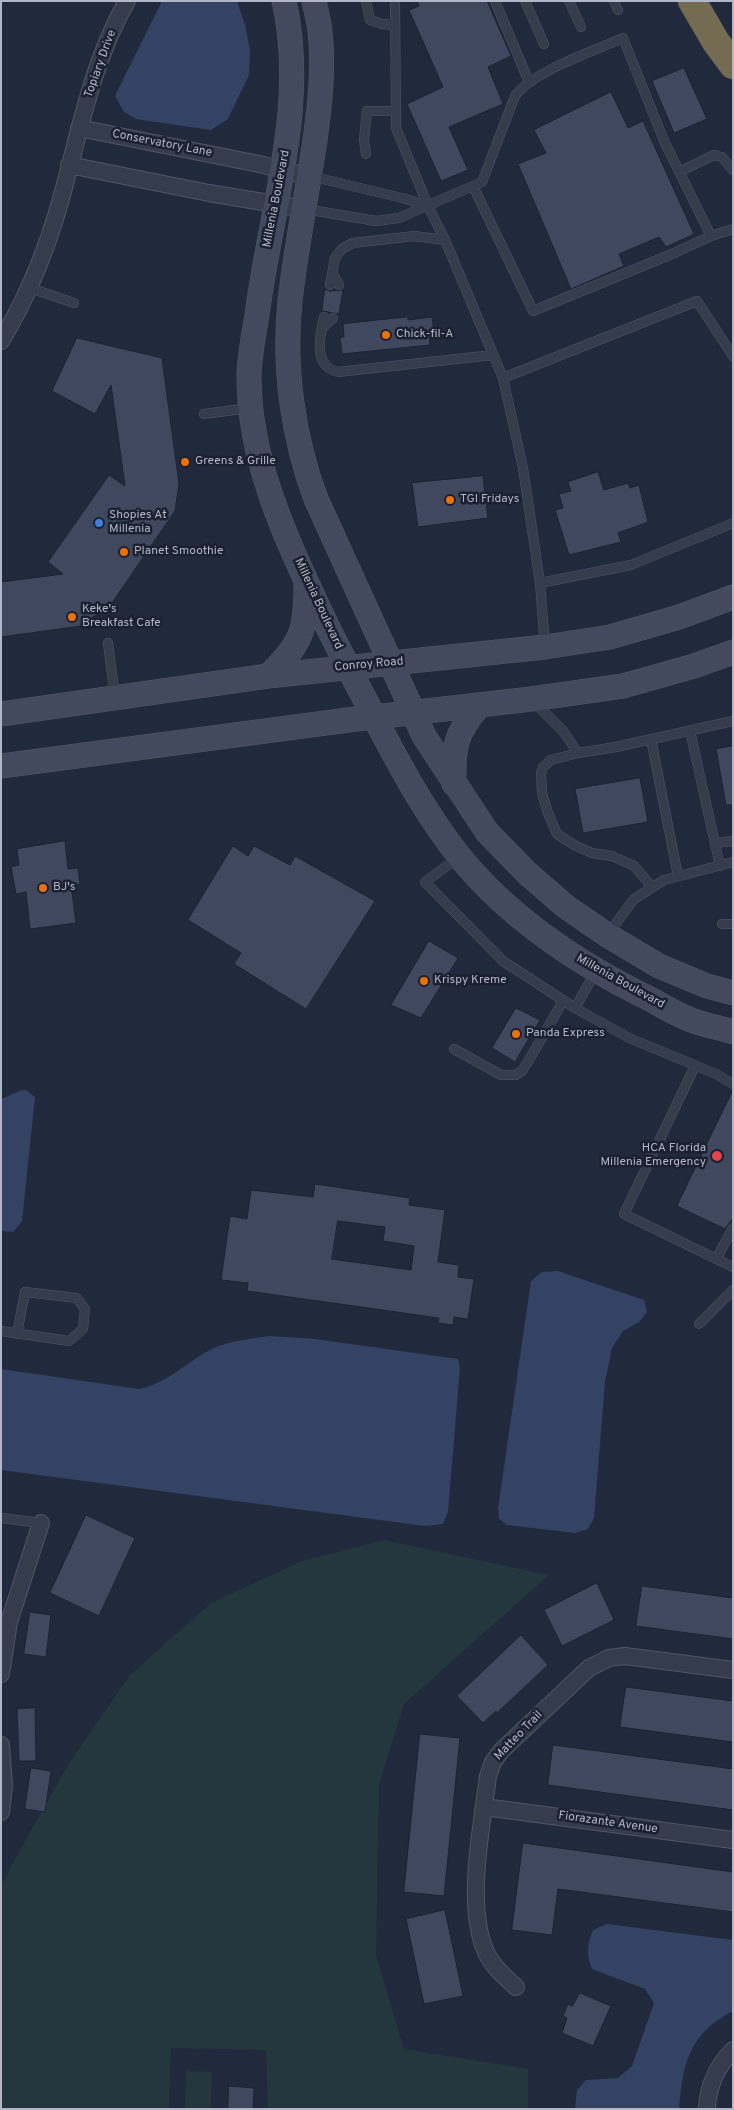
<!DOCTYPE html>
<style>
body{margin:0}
#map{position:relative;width:734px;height:2110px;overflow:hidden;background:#21293c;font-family:Overpass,sans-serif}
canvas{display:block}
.frame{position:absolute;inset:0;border:2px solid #b1b6c8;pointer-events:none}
</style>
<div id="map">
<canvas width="734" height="2110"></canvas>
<div class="frame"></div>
</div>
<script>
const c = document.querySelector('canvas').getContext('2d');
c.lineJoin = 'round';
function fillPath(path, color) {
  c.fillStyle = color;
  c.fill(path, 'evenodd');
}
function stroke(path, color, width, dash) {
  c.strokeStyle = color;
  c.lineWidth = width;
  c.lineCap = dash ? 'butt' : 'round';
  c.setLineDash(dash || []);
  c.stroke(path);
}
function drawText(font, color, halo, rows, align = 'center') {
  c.font = font + ' Overpass,sans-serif';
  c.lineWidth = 5;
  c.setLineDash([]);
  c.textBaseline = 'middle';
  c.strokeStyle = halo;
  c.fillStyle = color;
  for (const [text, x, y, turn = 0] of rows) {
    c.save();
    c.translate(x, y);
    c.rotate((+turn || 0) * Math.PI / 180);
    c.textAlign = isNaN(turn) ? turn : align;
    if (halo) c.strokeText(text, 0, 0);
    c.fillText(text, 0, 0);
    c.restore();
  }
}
const green = new Path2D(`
 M384 1540 549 1575 404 1704 379 1785 376 1955 404 2049 528 2069V2109H268L266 2050 171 2048 169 2109H1V1887L11 1866 69 1763 130 1675 211 1603 302 1561Z
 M186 2071 212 2072 211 2109H185Z`);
const water = new Path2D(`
 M162 1H237L245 25 250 50 249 75 228 119 211 130 136 119 124 112 115 96Z
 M22 1090H26L35 1097 22 1221 13 1232 1 1231V1099Z
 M558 1271 644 1300 647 1312 639 1322 623 1331 612 1348 605 1382 594 1518 588 1529 575 1533 507 1525 499 1519 498 1508 531 1281 542 1272Z
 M270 1336 315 1339 458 1359 460 1368 448 1512 443 1524 425 1526 1 1470V1369L139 1389C165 1384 184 1365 206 1352 225 1341 249 1339 270 1336Z
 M607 1924 733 1940V2011C689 2034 683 2062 679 2109H575L577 2090 586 2080 618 2078 632 2066 654 2003 645 1989 592 1969C586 1954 587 1945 593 1930Z`);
const building = new Path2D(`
 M417 1H487L511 56 488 67 503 104 449 127 468 170 441 181 407 104 443 87 409 10 419 6Z
 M684 68 707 119 674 133 652 81Z
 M611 92 628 128 643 121 694 234 666 247 659 237 619 254 624 266 571 289 518 164 546 153 534 130Z
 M325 289 329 291 343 290 339 314 322 311Z
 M408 317V320L432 317 434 332 429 333 430 345 342 354 340 337H344L343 324Z
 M77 338 162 358 179 484 175 511 112 603 81 626 1 637V582L63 574 48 562 109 475 125 486 111 385 95 414 52 391Z
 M598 472 604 490 628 483 630 488 639 485 648 522 618 533 621 542 569 555 555 510 563 508 559 494 571 491 568 482Z
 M483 476 488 518 418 527 412 483Z
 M733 746V805H726L716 749Z
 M640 778 648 822 583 833 575 789Z
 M65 841 68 869 78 868 80 884 71 885 76 923 30 929 26 892 16 894 11 867 19 865 17 849Z
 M233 846 248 856 254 846 290 865 295 856 375 901 306 1009 234 964 241 953 188 920Z
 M429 941 458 958 421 1018 391 1005Z
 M516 1008 540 1020 515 1062 492 1048Z
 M733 1090V1218L725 1229 677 1206Z
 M315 1184 410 1198 409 1205 445 1210 438 1262 459 1265 458 1277 474 1279 468 1319 454 1317 453 1325 438 1323 439 1318 247 1291 248 1283 221 1280 230 1216 247 1219 251 1190 313 1197ZM338 1221 385 1227 383 1241 414 1246 411 1270 332 1259Z
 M86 1515 135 1538 99 1616 50 1593Z
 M597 1583 614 1620 562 1646 544 1610Z
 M642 1586 733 1598V1639L636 1626Z
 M30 1612 51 1615 46 1657 24 1654Z
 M521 1635 548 1665 497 1713 496 1711 483 1723 457 1696Z
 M626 1687 733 1701V1742L620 1727Z
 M35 1708 36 1761H19L17 1709Z
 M420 1734 460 1738 444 1896 404 1892Z
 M553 1745 733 1769V1810L548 1785Z
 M31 1768 51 1771 45 1812 25 1809Z
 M523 1843 733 1872V1912L558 1889 552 1935 512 1930Z
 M445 1910 463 1996 424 2004 406 1919Z
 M580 1993 611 2006 593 2046 562 2033 567 2018 563 2016 568 2004 572 2006Z
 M229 2086 254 2088 253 2109H228Z`);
const lane = new Path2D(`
 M366 1 370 20 382 24 395 25
 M395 1 396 128 428 206 445 240 503 378 523 468 540 583 545 647
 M495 1 529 82
 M525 1 544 44
 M569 1 581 27
 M614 1 618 10
 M366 154 364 139 367 111H396
 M679 172 714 155 722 157 733 170
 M310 176 402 198 428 206
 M473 186 533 311 672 254 711 236
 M305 209 376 221 399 218 482 182 515 96C533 71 594 51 623 38L664 141 711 236 733 229
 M333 274 339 285
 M330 285 335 258 342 249 353 243 414 236 445 240
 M30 288 74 303
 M324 317C320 336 312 366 338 372L493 355
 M322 328 333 318
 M503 378 697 301 733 356
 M204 414 249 408
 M540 583 631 565 733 523
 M108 643 115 697
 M535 703 563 731 578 753
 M690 731 720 866
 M651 739 678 876
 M715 843 733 841
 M459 857 425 882 503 961 575 1008 596 971
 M652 887 634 866 612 856 592 853 574 845 557 834 548 813 542 793 541 773 543 767 551 760 578 753 616 747 733 721
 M722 924H733
 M608 934 634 899 664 880 733 862
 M575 1008 629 1038 716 1074 733 1084
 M454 1049 501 1075H516L522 1071 529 1060 563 1001
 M695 1066 624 1214 733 1267
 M716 1259 733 1228
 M699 1324 733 1290
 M1 1331 69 1341 83 1329 85 1309 77 1298 25 1292 17 1334
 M1 1518 41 1523`);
const street = new Path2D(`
 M79 128 264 165 283 171 310 176
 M69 165 209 193 305 209
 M1 341C27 298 45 254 59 206 79 136 91 64 127 1
 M1 1674 9 1622 41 1523
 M1 1745 4 1786 1 1812
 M484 1807 733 1840
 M516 1987C504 1976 492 1966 486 1952 465 1905 482 1826 488 1776L493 1762 501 1751 589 1668 609 1658 625 1656 733 1670
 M707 2109C708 2086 717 2066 733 2050`);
const secondary = new Path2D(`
 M284 1C308 106 270 211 257 315 254 335 249 357 249 377 249 461 286 538 321 613 337 647 355 680 372 713 398 762 424 812 459 856 510 919 580 965 652 1000 666 1008 681 1017 697 1022 708 1026 721 1028 733 1032
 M314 1C316 11 319 21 320 31 324 67 320 104 315 140 307 194 296 248 290 301 283 367 293 438 316 499L424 736 487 832 527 873 565 906 607 935 659 966 707 986 733 993
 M268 676C301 644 306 632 306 586
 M1 714 268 676 545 647 610 637 679 617 733 597
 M1 766 348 720 531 699 623 686 694 666 733 652
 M454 784C453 747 455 733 480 705`);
const highway = new Path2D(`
 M692 1 716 42 733 65`);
const markers = [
 [386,335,5,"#e8710a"],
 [185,462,5,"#e8710a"],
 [450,500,5,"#e8710a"],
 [99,523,5,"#3f7fe0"],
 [124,552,5,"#e8710a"],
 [72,617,5,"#e8710a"],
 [43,888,5,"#e8710a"],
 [424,981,5,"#e8710a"],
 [516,1034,5,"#e8710a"],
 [717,1156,6,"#e0444e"]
];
const streetNames = [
 ["Topiary Drive",101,64,-70],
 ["Conservatory Lane",162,144,11],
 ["Millenia Boulevard",277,199,-79],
 ["Millenia Boulevard",318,604,65],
 ["Conroy Road",369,665,-5],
 ["Millenia Boulevard",620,982,29],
 ["Matteo Trail",519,1736,-46],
 ["Fiorazante Avenue",608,1823,8]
];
const poiNames = [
 ["Chick-fil-A",396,335],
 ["Greens & Grille",195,462],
 ["TGI Fridays",460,500],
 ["Shopies At",109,516],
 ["Millenia",109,530],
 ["Planet Smoothie",134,552],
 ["Keke's",82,610],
 ["Breakfast Cafe",82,624],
 ["BJ's",53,888],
 ["Krispy Kreme",434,981],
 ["Panda Express",526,1034],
 ["HCA Florida",706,1149,"right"],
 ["Millenia Emergency",706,1163,"right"]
];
fillPath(green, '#23373d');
fillPath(water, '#344264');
fillPath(building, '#40485f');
stroke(building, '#1d2333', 1);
stroke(lane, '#515667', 10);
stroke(street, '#515667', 18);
stroke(secondary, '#515667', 25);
stroke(highway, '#3e4354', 29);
stroke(lane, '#353c4c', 9);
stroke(street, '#353c4c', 16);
stroke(secondary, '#434a60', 24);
stroke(highway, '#736b52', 28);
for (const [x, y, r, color] of markers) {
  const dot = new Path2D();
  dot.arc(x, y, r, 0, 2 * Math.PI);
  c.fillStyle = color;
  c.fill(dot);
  stroke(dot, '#1b2131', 2);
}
drawText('12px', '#b1b6c8', '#1b2131', streetNames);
drawText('12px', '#b1b6c8', '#1b2131', poiNames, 'left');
</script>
